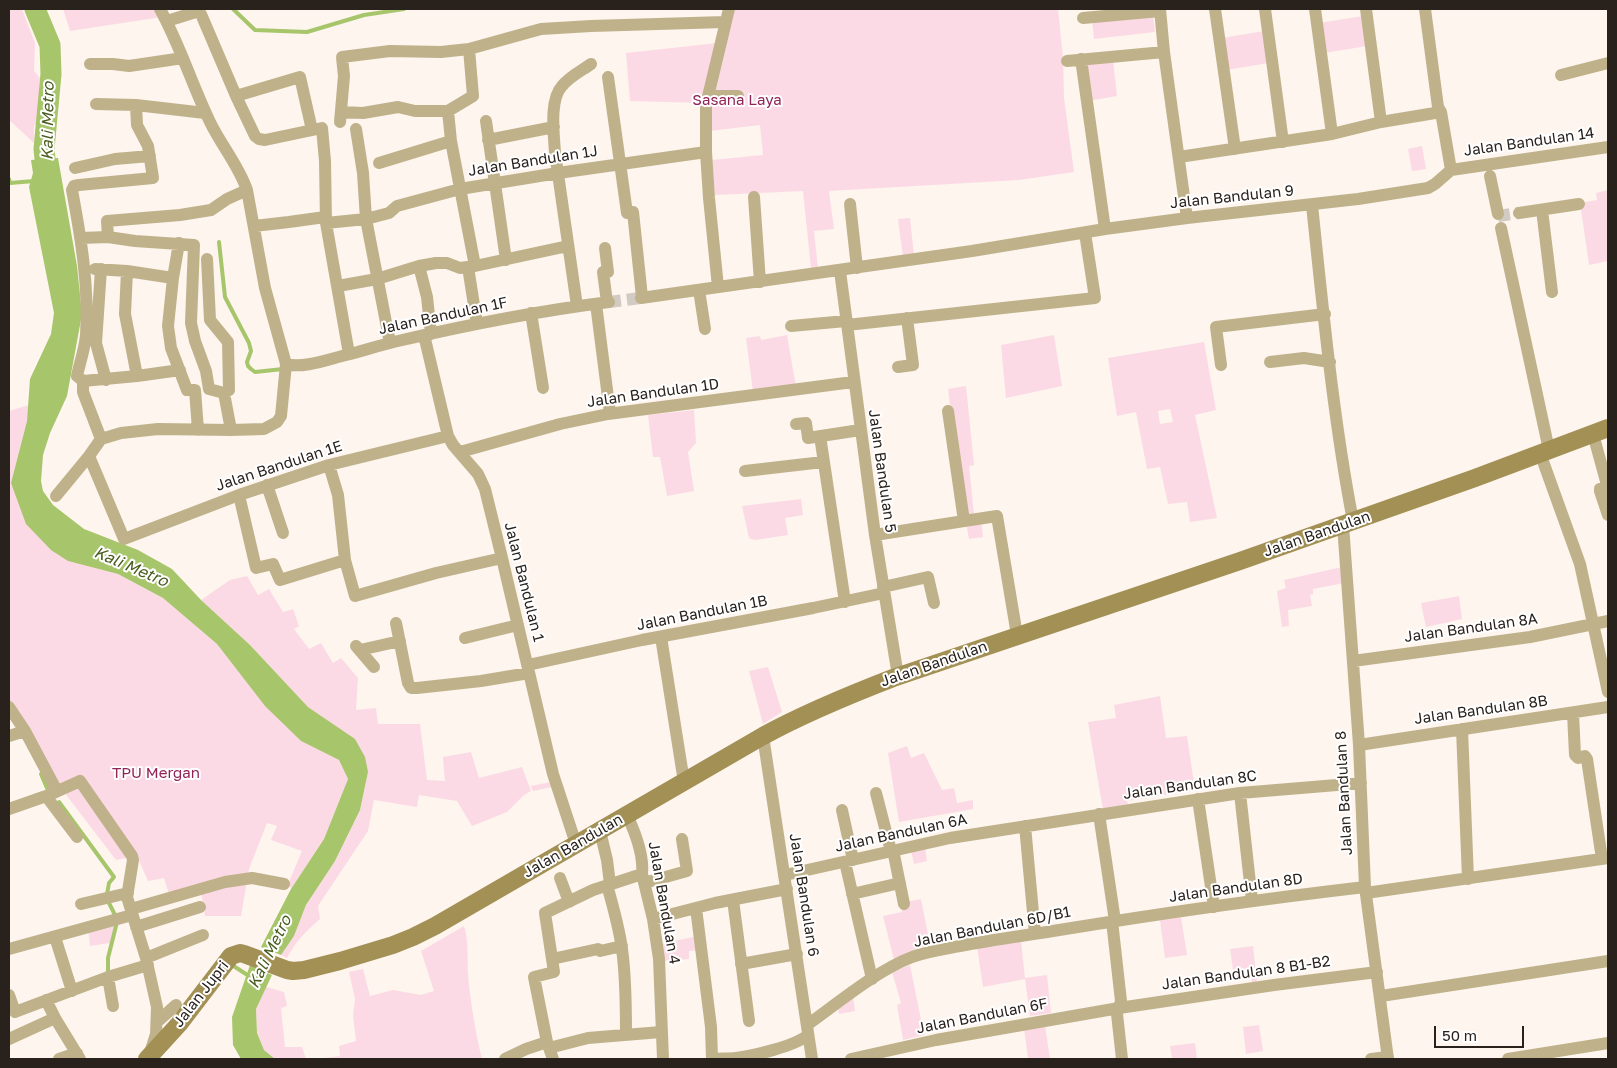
<!DOCTYPE html>
<style>
body{margin:0}
#map{position:relative;width:1617px;height:1068px;overflow:hidden;background:#fdf5ee;font-family:"Golos Text",sans-serif}
canvas{display:block}
.frame{position:absolute;inset:0;border:10px solid #28211c;pointer-events:none}
.scale{position:absolute;left:1434px;top:1026px;width:90px;height:22px;box-sizing:border-box;border:2px solid #28211c;border-top:0;padding-left:6px;font-size:15px;line-height:18px;white-space:nowrap;color:#28211c;-webkit-text-stroke:4px #fff;paint-order:stroke}
</style>
<div id="map">
<canvas width="1617" height="1068"></canvas>
<div class="frame"></div>
<div class="scale">50 m</div>
</div>
<script>
const c = document.querySelector('canvas').getContext('2d');
c.lineJoin = 'round';
function fillPath(path, color) {
  c.fillStyle = color;
  c.fill(path, 'evenodd');
}
function stroke(path, color, width, dash) {
  c.strokeStyle = color;
  c.lineWidth = width;
  c.lineCap = dash ? 'butt' : 'round';
  c.setLineDash(dash || []);
  c.stroke(path);
}
function drawText(font, color, halo, rows, align = 'center') {
  c.font = font + ' "Golos Text",sans-serif';
  c.lineWidth = 4;
  c.setLineDash([]);
  c.textBaseline = 'middle';
  c.strokeStyle = halo;
  c.fillStyle = color;
  for (const [text, x, y, turn = 0] of rows) {
    c.save();
    c.translate(x, y);
    c.rotate((+turn || 0) * Math.PI / 180);
    c.textAlign = isNaN(turn) ? turn : align;
    if (halo) c.strokeText(text, 0, 0);
    c.fillText(text, 0, 0);
    c.restore();
  }
}
const green = new Path2D(`
 M9 9H22L35 43 34 71 40 78 39 90 47 110 34 126V143L9 120Z
 M63 9H156L162 17 70 31Z
 M735 9H1058L1063 58 1064 98 1074 172 1019 180 829 191 834 229 814 231 818 269H811L803 191 715 195 712 160 763 155 760 125 710 131V115Z
 M1153 15 1155 32 1094 39 1092 19Z
 M1363 16 1367 46 1324 53 1319 23Z
 M1264 31 1269 63 1226 70 1222 38Z
 M717 43 703 103 630 101 626 53Z
 M1113 60 1117 96 1088 101 1085 64Z
 M1422 146 1426 169 1412 171 1408 149Z
 M1608 190V261L1589 265 1580 203 1597 200 1596 193Z
 M910 218 914 256 903 257 898 219Z
 M787 335 796 387 753 392 746 338 760 336 761 340Z
 M1054 335 1062 386 1006 398 1001 345Z
 M1204 342 1216 410 1195 415 1217 518 1190 522 1187 502 1168 504 1160 467 1147 469 1136 412 1117 416 1108 358ZM1170 409 1173 422 1160 424 1158 411Z
 M966 386 974 465 969 466 974 514 964 515 948 389Z
 M29 405 27 421 11 483 68 561 118 574 163 598 217 644 265 705 301 741 339 760 348 779 324 839 291 889 288 884 302 851 271 840 277 826 267 823 249 869 241 916H205L200 886 169 894 164 878 148 881 137 856 116 860 67 796 17 711 9 701V411Z
 M694 410 696 443 688 452 694 491 667 496 660 457H653L648 415Z
 M801 499 803 515 785 518 788 535 755 540 749 538 742 506Z
 M981 521 983 537 969 539 966 523Z
 M1342 567 1344 583 1313 589V594L1310 595 1312 606 1288 610 1289 626 1282 627 1277 591 1286 588 1284 580Z
 M247 576 258 595 269 589 283 612 293 609 299 626 294 629 309 649 321 643 333 663 341 658 358 678 356 710 376 708 378 724H420L427 780 445 781 443 757 471 752 479 778 522 767 531 791 524 795 507 812 472 826 457 801 419 795 417 807 374 800 368 831 318 906 320 919C307 930 295 942 287 958L281 955 294 936 306 905 335 861 360 810 368 772 331 723 308 707 250 645 201 600 230 580Z
 M1459 596 1462 619 1426 627 1421 603Z
 M768 667 782 712 763 724 749 671Z
 M1160 696 1166 738 1187 736 1195 790 1127 801 1128 806 1103 810 1088 722 1116 718 1114 705Z
 M907 746 911 758 924 753 942 790 954 788 957 803 973 800V809L899 822 888 753Z
 M551 782 552 787 533 791 531 786Z
 M925 848 927 861 914 864 911 851Z
 M921 899 930 945 912 950 894 960 883 916 902 912 900 903Z
 M1181 917 1187 955 1165 958 1160 920Z
 M115 923 110 943 90 946 88 929Z
 M464 926C469 941 467 959 468 976 471 1004 475 1031 482 1059H317L340 1056 339 1046 356 1041 353 1015 355 999 349 972 363 969 370 996 393 990 421 995 434 991 421 951Z
 M697 936 698 950 689 951V959L663 961 661 944Z
 M1021 941 1025 978 1047 975 1051 1013 1030 1016 1025 979 983 987 977 947Z
 M1253 946 1257 982 1252 983 1251 975 1234 977 1230 949Z
 M910 965 924 1035 903 1040 897 1005 901 1003 892 972Z
 M266 987 284 992 287 1006 281 1008 285 1047H302L306 1059H275L264 1050 257 1033 256 1009Z
 M853 997 855 1011 839 1014 838 1008Z
 M1045 1025 1050 1059H1028L1024 1028Z
 M1259 1025 1263 1051 1246 1054 1243 1027Z
 M1195 1043 1197 1059H1172L1170 1046Z`);
const water = new Path2D(`
 M58 158 77 266 82 314 67 396 50 433 43 455 41 481 43 491 53 505 84 529 138 550 172 569 201 600 250 645 308 707 355 739 365 757 368 772 360 810 335 861 306 905 294 936 281 955 261 947 291 889 324 839 348 779 339 760 301 741 265 706 217 644 163 598 118 574 68 561 51 550 26 524 11 483 27 421 30 379 51 334 54 313 29 187 33 173 31 160Z
 M250 965 272 975 256 1009 257 1033 264 1050 275 1059H241L233 1045 232 1017Z`);
const stream = new Path2D(`
 M233 9 255 30 307 32 364 15 404 9
 M9 179 10 183 34 181
 M219 242 225 297 249 343 251 351 247 362 248 366 251 369 255 372 283 369
 M41 774 47 788
 M59 802 114 877 109 883 107 894
 M108 901 116 917
 M232 965 249 976
 M108 974V958L117 922`);
const river = new Path2D(`
 M35 9 50 45 51 74 44 149 48 188`);
const streetTunnel = new Path2D(`
 M1498 216 1519 213
 M609 302 641 298`);
const street = new Path2D(`
 M1160 9 1164 52 1187 218
 M1215 9 1235 149
 M1265 9 1283 142
 M1315 9 1332 134
 M1366 9 1381 122
 M1425 9 1438 107 1441 112 1451 170
 M1083 18 1160 11
 M167 21 196 12 201 14 236 96 255 136 259 139 265 140 322 128 325 161 326 223 349 354
 M1081 59 1105 229
 M1067 61 1164 52
 M90 64H113L129 66 183 58
 M1561 75 1608 63
 M608 77 627 213 633 212 642 297
 M236 96 300 77 312 130
 M708 96H738
 M96 104 136 105 205 113
 M341 112 363 113 398 107 415 111H448L473 96 469 49
 M486 121 506 260
 M340 122 344 76 342 57 390 51 441 52 469 49 541 29 591 26 725 22
 M356 129 363 173 366 219 390 343
 M488 140 554 127
 M1179 157 1332 134 1381 122 1441 112
 M379 163 451 141
 M75 168 115 159 150 156
 M1490 176 1498 214
 M754 197 760 282
 M850 204 857 268
 M1312 205C1323 310 1333 417 1353 521
 M1542 210 1552 292
 M1519 213 1579 204
 M326 223 366 219 389 213 397 206 460 189 558 173 706 152
 M254 226 289 222 325 217
 M1501 228 1549 450
 M108 237 107 221 180 215 211 210 227 199 247 190
 M81 238 108 237 135 241 194 245 191 323 195 341 206 371 209 389 224 393 231 430
 M179 243 173 278 168 326 171 348 187 390H195L198 430
 M605 248 608 272H603L607 302
 M207 259 210 320 228 342 229 390 224 393
 M419 266 427 297 431 334
 M475 266 568 246
 M468 267 477 324
 M95 269 127 271 173 278
 M101 269 96 343 106 380
 M127 271 125 314 137 376
 M840 271 875 535 898 676
 M338 286 377 279 419 266 436 263H447L460 268 475 266 451 141 448 111
 M718 287 709 198 706 152V105L729 9
 M699 290 705 329
 M641 298 972 251 1105 229 1187 218 1358 199 1428 188 1435 184 1451 170 1608 147
 M596 304 610 413
 M577 306 555 153C554 135 549 100 562 86 569 77 581 71 591 64
 M531 313 543 388
 M847 325 1095 298 1085 233
 M791 326 846 321
 M424 335 448 436 453 445 478 474 485 489 502 558 553 774 576 844
 M1270 362 1304 358 1330 362
 M286 364C302 369 329 359 346 355 363 351 380 345 398 341 467 325 538 311 609 302
 M1221 365 1216 327 1325 314
 M898 367 913 365 907 318
 M83 381 77 376C80 362 85 348 86 335 89 286 81 238 72 190L74 186 79 185 153 178 148 146 137 125 136 105
 M796 424 806 423 808 438 860 430
 M1593 434 1607 485 1606 487 1600 489V491L1608 515
 M820 436 845 602
 M101 439 83 392V381L137 376 180 370
 M460 452 560 424 608 414 853 382
 M1540 453 1580 564 1608 692
 M89 456 124 539 239 495 329 465 448 436
 M329 465 338 495 345 560 355 596 436 573 502 558
 M745 471 823 462
 M267 485 283 533
 M239 495 256 568 273 564 280 580 345 560
 M56 496 89 456 101 439 121 433 158 429 231 430 264 429 277 422 281 416 286 364 265 288 247 190C239 166 221 145 210 122 192 85 180 45 160 9
 M964 521 997 516 1017 635
 M1343 525 1359 745 1365 887 1388 1059
 M875 535 964 521 948 411
 M883 587 928 577 934 603
 M396 623 408 683 411 688H417L481 681 529 673
 M661 637 684 782
 M465 638 518 625
 M356 646 374 667
 M360 650 400 641
 M1353 661 1530 637 1608 621
 M528 665 642 640 813 608 884 593
 M9 707 25 731 57 791
 M1573 713 1575 755 1578 758 1585 756 1587 759 1602 859
 M1462 729 1468 879
 M9 736 25 731
 M763 736 812 1059
 M1359 745 1608 707
 M876 793 891 851
 M1240 793 1252 901
 M46 796 77 837
 M1198 799 1214 907
 M9 809 49 795 80 781 132 856 133 860 127 897 146 958 157 1007 156 1034 150 1053
 M842 810 853 860
 M1099 814 1115 921
 M627 815C635 832 644 855 642 874L653 919 659 959 663 1059
 M1025 826 1035 934
 M600 831 607 860 610 884
 M893 850 904 904
 M845 862 872 979
 M785 875 950 838 1240 793 1361 783
 M560 878 569 902
 M644 883 687 871 682 839
 M607 885C613 906 619 927 622 949 626 977 626 1006 626 1034
 M1366 893 1608 858
 M852 894 900 883
 M733 900 749 1021
 M81 904 128 893
 M696 908 711 1027 712 1059
 M131 909 225 882 252 878 284 884
 M653 919 715 903 787 889
 M1112 921 1121 1001 1117 1014 1122 1059
 M136 927 200 907
 M55 937 72 991
 M9 949 132 915
 M146 958 203 935
 M552 959 598 949 600 951 622 946
 M741 964 797 954
 M108 977 113 1006
 M9 995 15 1012 108 977 148 965
 M1381 996 1608 961
 M46 1000 55 1018 80 1059
 M157 1022 176 1005
 M807 1025C838 1003 876 971 912 957 927 952 944 949 960 946 991 940 1022 936 1053 931 1157 914 1261 899 1365 887
 M9 1039 55 1018
 M549 1048 588 1038 661 1032
 M59 1059 77 1053
 M505 1059 526 1049 547 1042
 M553 1059 547 1042 534 977 554 972 545 913 593 890 642 874
 M712 1059C720 1058 728 1059 736 1058 753 1056 795 1046 808 1035
 M851 1059 936 1040 1119 1008 1274 985 1377 972
 M1371 1059 1388 1057
 M1508 1059 1608 1043`);
const secondary = new Path2D(`
 M147 1059 179 1024 231 956 240 953 244 954 287 970 293 971 304 970 340 961 393 945 413 937 435 926 763 736C805 713 849 695 893 678L1240 561 1475 478 1608 428`);
const parkNames = [
 ["Sasana Laya",737,100],
 ["TPU Mergan",156,773]
];
const streetNames = [
 ["Jalan Bandulan 14",1529,142,-8],
 ["Jalan Bandulan 1J",533,161,-9],
 ["Jalan Bandulan 9",1232,197,-6],
 ["Jalan Bandulan 1F",443,316,-12],
 ["Jalan Bandulan 1D",653,393,-8],
 ["Jalan Bandulan 1E",279,466,-18],
 ["Jalan Bandulan 5",882,471,82],
 ["Jalan Bandulan",1317,534,-19],
 ["Jalan Bandulan 1",524,582,76],
 ["Jalan Bandulan 1B",702,613,-11],
 ["Jalan Bandulan 8A",1471,628,-8],
 ["Jalan Bandulan",934,664,-19],
 ["Jalan Bandulan 8B",1481,710,-8],
 ["Jalan Bandulan 8C",1190,785,-8],
 ["Jalan Bandulan 8",1344,793,-93],
 ["Jalan Bandulan 6A",901,833,-12],
 ["Jalan Bandulan",573,846,-30],
 ["Jalan Bandulan 8D",1236,888,-8],
 ["Jalan Bandulan 6",804,895,81],
 ["Jalan Bandulan 4",664,903,80],
 ["Jalan Bandulan 6D/B1",992,927,-11],
 ["Jalan Bandulan 8 B1-B2",1246,973,-8],
 ["Jalan Jupri",201,994,-52],
 ["Jalan Bandulan 6F",982,1016,-11]
];
const waterNames = [
 ["Kali Metro",48,121,-89],
 ["Kali Metro",131,567,23],
 ["Kali Metro",270,952,-64]
];
fillPath(green, '#fcdae5');
fillPath(water, '#a7c56a');
stroke(stream, '#a7c56a', 4);
stroke(river, '#a7c56a', 21);
stroke(streetTunnel, '#d2cbc4', 12, [12, 6]);
stroke(street, '#bfb28b', 12);
stroke(secondary, '#a39054', 18);
drawText('15px', '#912357', '#fff', parkNames);
drawText('15px', '#28211c', '#fff', streetNames);
drawText('italic 16px', '#4a5d1e', '#fff', waterNames);
</script>
